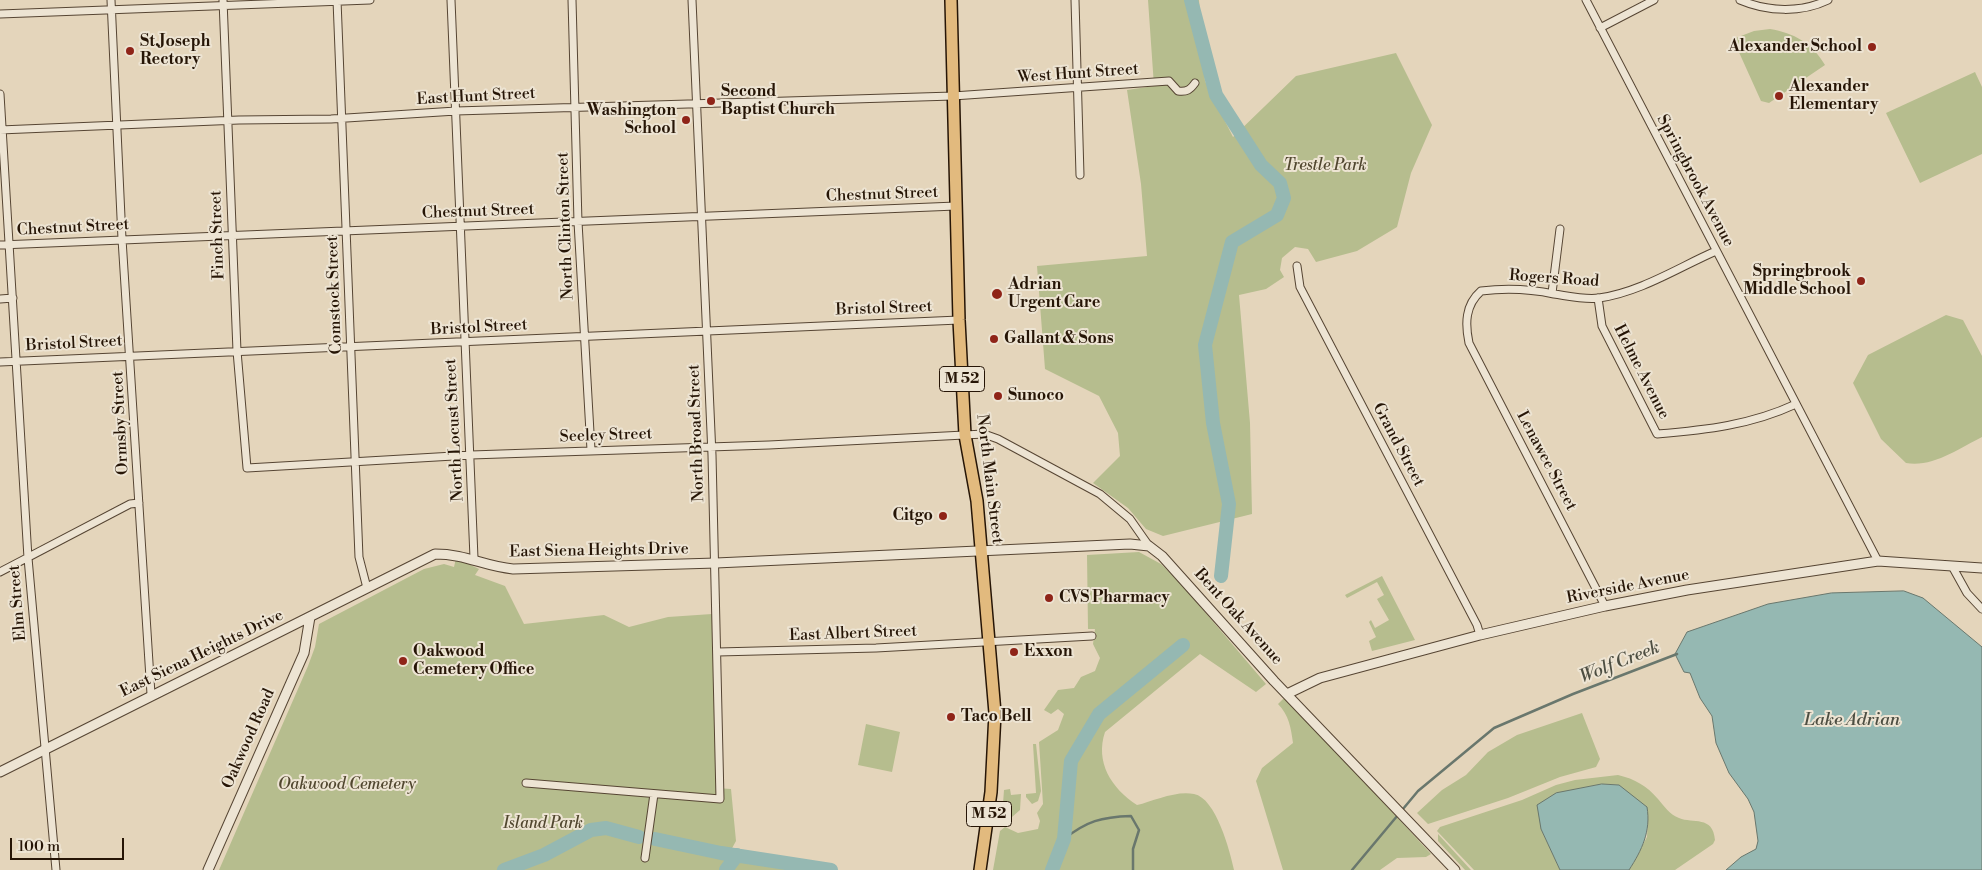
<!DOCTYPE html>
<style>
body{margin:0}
#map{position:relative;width:1982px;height:870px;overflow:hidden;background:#e4d5bb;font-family:"Libre Bodoni",serif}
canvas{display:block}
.scale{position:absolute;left:10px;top:838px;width:114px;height:22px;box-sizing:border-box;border:2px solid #261506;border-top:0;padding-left:6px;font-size:15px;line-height:18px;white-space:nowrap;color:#261506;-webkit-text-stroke:4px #ede4d3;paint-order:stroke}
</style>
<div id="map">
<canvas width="1982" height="870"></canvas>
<div class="scale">100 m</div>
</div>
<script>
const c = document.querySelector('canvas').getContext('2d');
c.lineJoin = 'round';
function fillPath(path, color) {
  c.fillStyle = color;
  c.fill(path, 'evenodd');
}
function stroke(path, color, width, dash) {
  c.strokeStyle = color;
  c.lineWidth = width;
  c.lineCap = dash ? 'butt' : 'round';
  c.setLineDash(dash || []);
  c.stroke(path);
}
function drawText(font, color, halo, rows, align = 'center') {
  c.font = font + ' "Libre Bodoni",serif';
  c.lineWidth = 4;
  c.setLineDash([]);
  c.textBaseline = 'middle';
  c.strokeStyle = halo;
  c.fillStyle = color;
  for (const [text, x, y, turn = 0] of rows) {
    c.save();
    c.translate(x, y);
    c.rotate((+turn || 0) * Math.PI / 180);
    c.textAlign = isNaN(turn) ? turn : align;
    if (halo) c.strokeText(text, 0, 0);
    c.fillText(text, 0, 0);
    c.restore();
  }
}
const green = new Path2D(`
 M1148 0H1199L1205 81 1233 137 1296 76 1396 53 1432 125 1411 173 1397 227 1357 251 1316 262 1308 249 1295 247 1282 258 1280 270 1284 277 1266 289 1239 295 1250 423 1252 514 1163 536 1146 529 1128 508 1093 483 1120 456 1118 433 1099 396 1045 369 1037 266 1147 256 1141 184 1127 90 1154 86Z
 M1770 29C1794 33 1812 43 1825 65L1769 103 1761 101 1733 39 1754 31Z
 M1975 72 1982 87V154L1920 183 1886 113Z
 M1946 315 1963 320 1982 356V437C1960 448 1932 468 1906 463L1881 439 1853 383 1868 355Z
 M1139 552 1161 564 1182 585 1266 684 1256 692 1200 654 1105 732C1095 762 1111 788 1137 805 1153 801 1177 790 1194 794 1216 798 1230 851 1234 870H993L1000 831 1005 827 1018 833 1038 829 1040 821 1037 813 1043 804 1039 742 1058 730 1064 714 1058 709 1051 714 1044 710 1058 690 1074 688 1081 677 1095 671 1100 658 1093 644 1095 629H1088L1087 555Z
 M456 558 479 569 475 575 505 586 524 624 604 615 629 627 668 617 712 614 716 788 731 789 736 841 720 870H219L308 666 315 647 319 624 424 569 444 564 454 567Z
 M1382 576 1415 640 1372 651 1369 641 1376 637 1369 622 1371 620 1375 628 1389 620 1377 599 1384 595 1377 582 1347 598 1345 595Z
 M1283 699H1288L1431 854 1426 857 1397 858 1380 870H1283L1256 781 1262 768 1293 743C1291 728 1289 715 1278 704Z
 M1582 713 1600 759 1596 767 1560 777 1508 798 1428 824 1417 813 1442 790 1466 775 1488 752 1517 735Z
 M866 724 900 732 892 772 858 765Z
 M1033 744H1036L1041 791 1038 801 1032 804 1026 797V794L1036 793Z
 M1618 775C1635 779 1647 786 1658 799 1664 806 1670 815 1679 818 1693 824 1713 815 1715 840L1713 844 1675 870H1629L1647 837 1648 816 1619 785 1602 784 1580 789 1541 829 1560 870H1474L1437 831 1440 827 1522 800 1556 785 1575 780Z
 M1010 789 1011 795 1021 794 1020 810 1012 817 1004 819 1002 817 1004 790Z
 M1438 834 1471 870H1465L1438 841Z
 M737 855 831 870H726Z`);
const water = new Path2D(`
 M1904 591 1923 598 1982 647V870H1726L1741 857 1756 849 1758 841 1754 812 1748 799 1729 773 1716 743 1712 716 1700 698 1690 673 1684 672 1675 654 1687 632 1768 604 1831 593Z
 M1602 784 1619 785 1647 807C1651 831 1642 850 1629 870H1560L1541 829 1537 805 1556 793Z`);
const stream = new Path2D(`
 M1064 839C1087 821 1101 817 1131 816L1139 830 1133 849V870
 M1352 870 1418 791 1494 728 1573 694 1677 654`);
const river = new Path2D(`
 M1191 0 1216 95 1261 165 1280 183 1284 198 1277 215 1232 242 1205 345 1213 423 1229 504 1221 576
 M655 839 721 853 831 870
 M504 870 544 855 591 830 606 828 639 837
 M726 870 737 855
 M1052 870 1064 839 1071 761 1099 714 1183 645`);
const minor = new Path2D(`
 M111 0 122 239 151 694
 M223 0 237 351 247 468 471 455 769 445 984 434 998 439 1100 494 1130 519 1149 546
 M337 0 359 557 367 588
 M451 0 474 558
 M572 0 578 222 591 450
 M1075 0 1080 175
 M1586 0 1878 561
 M1740 0C1768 12 1801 13 1828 0
 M0 14 370 0
 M1600 28 1654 0
 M0 94 28 558 56 870
 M0 130 239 120 331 119 456 111 953 96 1169 81 1178 91C1187 92 1190 90 1195 83
 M0 245 956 206
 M1297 266 1300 287 1477 625 1480 635
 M1552 293 1560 229
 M1598 298 1602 326 1657 434C1706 430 1751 425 1796 404
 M0 299 13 298
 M0 362 959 320
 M1952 566 1967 593 1982 609
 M0 572 130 504 139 503
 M1605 606 1469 343C1465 324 1465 305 1481 291 1506 288 1530 289 1554 294 1568 296 1585 300 1599 298 1641 292 1679 267 1716 251
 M718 652 876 648 1092 636
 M526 783 720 799 712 455 692 0
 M645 858 654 794`);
const tertiary = new Path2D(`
 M1289 693 1320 678 1480 635 1605 606 1687 590 1878 561 1982 568
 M0 772 435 554C466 554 483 566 513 569L716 563 1130 544 1149 546 1162 556 1274 681 1455 870
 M208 870 304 653 310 617`);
const primary = new Path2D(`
 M951 0 959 320 965 435 977 501 995 713 991 792 980 870`);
const markers = [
 [1872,47,5,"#8f2418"],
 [130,51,5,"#8f2418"],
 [1779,96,5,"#8f2418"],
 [711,101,5,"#8f2418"],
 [686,120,5,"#8f2418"],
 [1861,281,5,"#8f2418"],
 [997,294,6,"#8f2418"],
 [994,339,5,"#8f2418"],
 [998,396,5,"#8f2418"],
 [943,516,5,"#8f2418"],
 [1049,598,5,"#8f2418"],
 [1014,652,5,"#8f2418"],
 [403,661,5,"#8f2418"],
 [951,717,5,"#8f2418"]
];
const shields = [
 [962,379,45],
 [989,814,45]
];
const shieldNames = [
 ["M 52",962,379],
 ["M 52",989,814]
];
const poiNames = [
 ["St.Joseph",140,42],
 ["Rectory",140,60],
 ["Alexander School",1862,47,"right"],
 ["Alexander",1789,87],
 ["Elementary",1789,105],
 ["Second",721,92],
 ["Baptist Church",721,110],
 ["Washington",676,111,"right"],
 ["School",676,129,"right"],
 ["Springbrook",1851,272,"right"],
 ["Middle School",1851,290,"right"],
 ["Adrian",1008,285],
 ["Urgent Care",1008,303],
 ["Gallant & Sons",1004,339],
 ["Sunoco",1008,396],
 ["Citgo",933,516,"right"],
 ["CVS Pharmacy",1059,598],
 ["Oakwood",413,652],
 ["Cemetery Office",413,670],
 ["Exxon",1024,652],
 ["Taco Bell",961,717]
];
const streetNames = [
 ["West Hunt Street",1078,74,-4],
 ["East Hunt Street",476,97,-3],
 ["Springbrook Avenue",1695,181,62],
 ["Chestnut Street",882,195,-2],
 ["Chestnut Street",478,212,-2],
 ["North Clinton Street",566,226,-92],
 ["Chestnut Street",73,228,-3],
 ["Finch Street",218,235,-92],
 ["Rogers Road",1554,279,4],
 ["Comstock Street",335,295,-92],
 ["Bristol Street",884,309,-2],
 ["Bristol Street",479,328,-3],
 ["Bristol Street",74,344,-3],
 ["Helme Avenue",1641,372,63],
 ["Ormsby Street",121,423,-93],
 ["North Locust Street",455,430,-93],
 ["North Broad Street",697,433,-92],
 ["Seeley Street",606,436,-2],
 ["Grand Street",1398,445,62],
 ["Lenawee Street",1546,461,62],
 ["North Main Street",989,479,83],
 ["East Siena Heights Drive",599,551,-1],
 ["Riverside Avenue",1628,587,-11],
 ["Elm Street",18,603,-95],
 ["Bent Oak Avenue",1238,617,48],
 ["East Albert Street",853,634,-2],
 ["East Siena Heights Drive",202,654,-26],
 ["Oakwood Road",249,739,-66]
];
const parkNames = [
 ["Trestle Park",1325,166],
 ["Oakwood Cemetery",347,785],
 ["Island Park",543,824]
];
const waterNames = [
 ["Wolf Creek",1620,663,-22],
 ["Lake Adrian",1852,721]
];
fillPath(green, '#b6bd8e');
fillPath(water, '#95b8b2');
stroke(water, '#69776d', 1);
stroke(stream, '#69776d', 2.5);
stroke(river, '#95b8b2', 14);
stroke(minor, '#564533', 9);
stroke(tertiary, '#564533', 11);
stroke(primary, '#261506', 14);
stroke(minor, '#ede4d3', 7);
stroke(tertiary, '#ede4d3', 9);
stroke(primary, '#e2ba7e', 11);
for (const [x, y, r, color] of markers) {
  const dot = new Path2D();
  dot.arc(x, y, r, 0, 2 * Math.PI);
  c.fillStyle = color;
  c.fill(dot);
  stroke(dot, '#ede4d3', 2);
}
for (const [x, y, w] of shields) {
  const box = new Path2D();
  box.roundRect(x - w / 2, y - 12.5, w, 25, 4);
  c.fillStyle = '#ede4d3';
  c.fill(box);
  stroke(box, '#261506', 1);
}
drawText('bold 15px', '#261506', null, shieldNames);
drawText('bold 16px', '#261506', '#ede4d3', poiNames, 'left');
drawText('16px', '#261506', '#ede4d3', streetNames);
drawText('italic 16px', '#51472f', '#ede4d3', parkNames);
drawText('italic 18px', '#4d4e42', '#ede4d3', waterNames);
</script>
